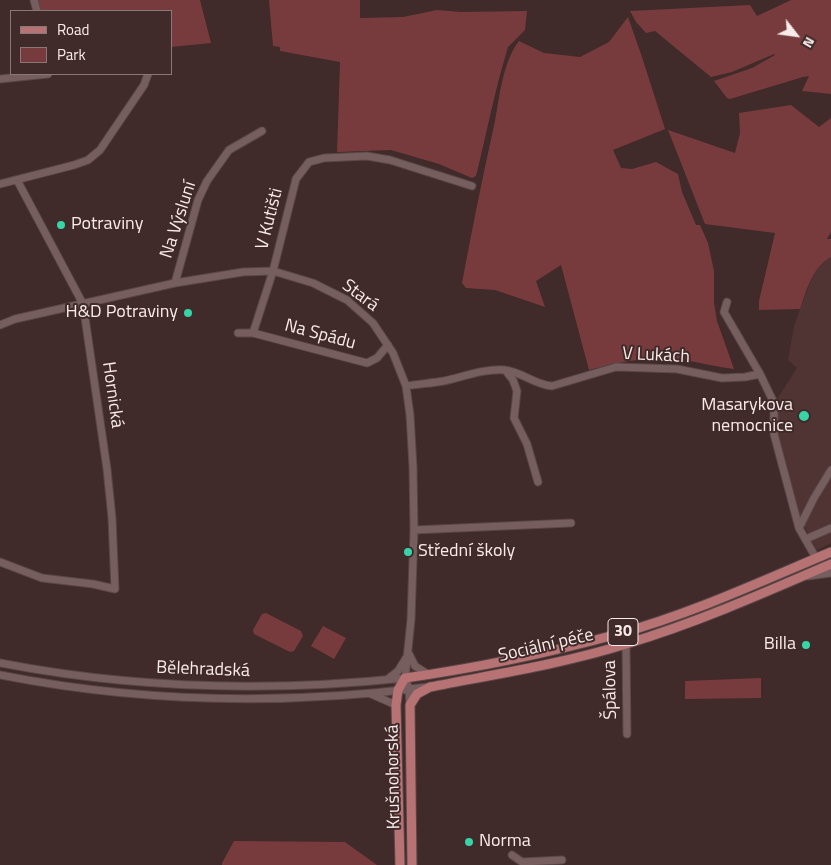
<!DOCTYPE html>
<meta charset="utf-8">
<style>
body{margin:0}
#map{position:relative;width:831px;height:865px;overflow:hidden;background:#402a2a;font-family:"Titillium Web",sans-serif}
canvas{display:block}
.legend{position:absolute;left:10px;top:10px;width:162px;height:65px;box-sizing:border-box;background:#402a2a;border:1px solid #8a7777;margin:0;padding:6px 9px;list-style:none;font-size:15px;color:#faebeb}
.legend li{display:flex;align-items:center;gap:10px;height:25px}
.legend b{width:25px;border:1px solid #8a7777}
.north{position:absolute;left:771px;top:10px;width:50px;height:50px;-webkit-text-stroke:4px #402a2a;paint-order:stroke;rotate:120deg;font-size:14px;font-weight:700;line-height:20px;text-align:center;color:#faebeb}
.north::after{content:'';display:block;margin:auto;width:18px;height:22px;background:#faebeb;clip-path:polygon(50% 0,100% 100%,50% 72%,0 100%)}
</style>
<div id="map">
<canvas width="831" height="865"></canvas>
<ul class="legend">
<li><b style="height:6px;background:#b77274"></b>Road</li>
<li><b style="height:14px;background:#783b3d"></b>Park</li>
</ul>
<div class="north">N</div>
</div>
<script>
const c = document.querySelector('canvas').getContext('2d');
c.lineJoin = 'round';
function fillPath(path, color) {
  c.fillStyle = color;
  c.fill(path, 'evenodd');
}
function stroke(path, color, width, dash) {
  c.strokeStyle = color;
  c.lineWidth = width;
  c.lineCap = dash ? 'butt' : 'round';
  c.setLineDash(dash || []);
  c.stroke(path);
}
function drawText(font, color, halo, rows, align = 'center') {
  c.font = font + ' "Titillium Web",sans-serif';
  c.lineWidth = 4;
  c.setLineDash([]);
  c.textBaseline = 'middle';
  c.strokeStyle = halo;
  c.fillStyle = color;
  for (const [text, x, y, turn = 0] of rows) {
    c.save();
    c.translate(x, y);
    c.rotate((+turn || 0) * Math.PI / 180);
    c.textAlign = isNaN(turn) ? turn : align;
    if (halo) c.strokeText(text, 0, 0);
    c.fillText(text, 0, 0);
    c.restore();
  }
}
const built = new Path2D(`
 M831 257V543L817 550 800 518 777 433V399L797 368 788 360 794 326 800 309 814 273 826 259Z`);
const green = new Path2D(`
 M31 0H200L211 43 171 47V11H35Z
 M269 0H360V18L403 17 437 10 461 12 527 11 525 30 508 47 506 54C494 94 486 136 476 176L472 178 439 164 391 150 337 152 340 62 280 51V47L273 46Z
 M791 0H831V94L802 91 809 76 803 77 730 99 727 98 714 81 752 68 775 55 774 54 732 72 711 77 655 31 646 33 636 22 630 11 750 5 757 16Z
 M628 17 642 57 665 129 613 150 621 168 632 169 656 162 678 174 682 192 696 225H700L708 243 714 271V303L717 321 734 369C718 367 702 363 685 360 653 355 620 362 589 370L561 265 536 281 545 307 495 290 466 288 462 283C472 229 483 175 495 121 500 94 503 62 519 41L544 53 580 57 609 42Z
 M791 105 819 127 831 118V232L827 239H831V257C812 267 807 290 800 309L759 310V301L775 233 705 224 668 130 735 153 740 133 739 113Z
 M266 613 301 631 303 636 294 651 290 652 254 634 253 630 262 614Z
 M323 626 346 638 334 659 311 646Z
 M761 678V698L685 699V681Z
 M234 841 345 842 377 865H222V863Z`);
const minor = new Path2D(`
 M34 0 37 11
 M0 79 48 74
 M0 184 74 165 88 160 100 150 144 85 148 74
 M175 283 198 200 207 181 229 150 262 131
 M727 302 724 312 760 374 774 403V434L799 528 816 558
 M0 325 15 319 175 283 243 272 273 271 313 283 347 300 373 323 393 353 406 386 410 415 413 467 414 530 411 620 405 678 409 689 410 705
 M238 333H253L367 363 377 358 388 345
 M253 333 273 271 296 179 309 162 324 158 367 156 390 160 472 186
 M506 371 513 380 517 391 514 418 527 444 538 482
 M406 386C419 384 432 383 444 381 463 377 485 368 505 370 522 372 535 385 552 386L616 367 677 369 722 378 745 377 760 374
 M799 528 814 498 831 470
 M414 530 571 523
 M806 539 831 528
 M0 562 42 578 93 584 115 589 112 518 107 469 83 304 17 180
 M808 576 831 573
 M626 644 627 734
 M409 654 415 666 429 675
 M0 663C134 689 270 692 405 678
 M0 675C141 703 286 705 428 687
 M389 678 398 671 406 658
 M371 694 396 705
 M512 855 522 862 562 860`);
const major = new Path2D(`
 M400 865 396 705 398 690 405 678C477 668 548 653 618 634 691 614 762 581 831 552
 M412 865 410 705 417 694 430 687C496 674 562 664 626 644 696 623 764 593 831 564`);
const markers = [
 [61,225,5,"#36d4a7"],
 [188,313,5,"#36d4a7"],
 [804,416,6,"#36d4a7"],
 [408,552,5,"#36d4a7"],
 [806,645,5,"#36d4a7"],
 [469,842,5,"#36d4a7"]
];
const shields = [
 [623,632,30]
];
const shieldNames = [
 ["30",623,632]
];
const streetNames = [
 ["V Kutišti",270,219,-76],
 ["Na Výsluní",179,220,-72],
 ["Stará",360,296,37],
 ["Na Spádu",320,335,15],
 ["V Lukách",656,356,3],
 ["Hornická",112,395,82],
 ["Sociální péče",546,646,-13],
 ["Bělehradská",203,670,2],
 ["Špálova",611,690,-91],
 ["Krušnohorská",394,777,-91]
];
const poiNames = [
 ["Potraviny",71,225],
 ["H&D Potraviny",178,313,"right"],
 ["Masarykova",793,406,"right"],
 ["nemocnice",793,427,"right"],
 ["Střední školy",418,552],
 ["Billa",796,645,"right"],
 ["Norma",479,842]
];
fillPath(built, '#503434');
fillPath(green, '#783b3d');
stroke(minor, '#594647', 9);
stroke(major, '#594647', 11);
stroke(minor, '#775e5e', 7);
stroke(major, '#b77274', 9);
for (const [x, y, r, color] of markers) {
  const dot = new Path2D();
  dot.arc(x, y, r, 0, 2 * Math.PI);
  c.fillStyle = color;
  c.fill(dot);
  stroke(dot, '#402a2a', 2);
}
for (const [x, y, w] of shields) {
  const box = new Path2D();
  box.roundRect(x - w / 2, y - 13.5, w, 27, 4);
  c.fillStyle = '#402a2a';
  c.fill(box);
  stroke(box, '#faebeb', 1);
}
drawText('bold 16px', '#faebeb', null, shieldNames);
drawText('18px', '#faebeb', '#402a2a', streetNames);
drawText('18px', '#faebeb', '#402a2a', poiNames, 'left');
</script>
